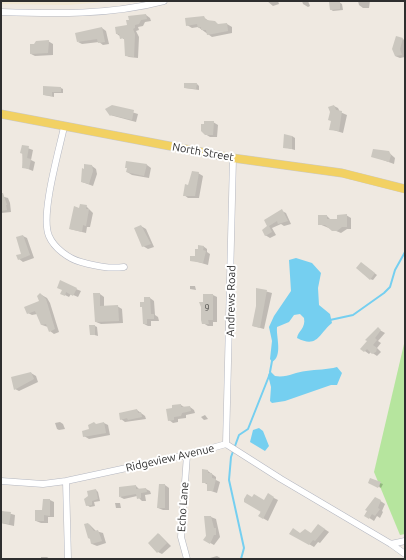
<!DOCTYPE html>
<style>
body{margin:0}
#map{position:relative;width:406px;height:560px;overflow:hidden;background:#efe9e1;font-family:Ubuntu,sans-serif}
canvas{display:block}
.frame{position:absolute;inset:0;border:2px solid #2e2e2e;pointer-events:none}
</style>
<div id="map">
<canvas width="406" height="560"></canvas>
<div class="frame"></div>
</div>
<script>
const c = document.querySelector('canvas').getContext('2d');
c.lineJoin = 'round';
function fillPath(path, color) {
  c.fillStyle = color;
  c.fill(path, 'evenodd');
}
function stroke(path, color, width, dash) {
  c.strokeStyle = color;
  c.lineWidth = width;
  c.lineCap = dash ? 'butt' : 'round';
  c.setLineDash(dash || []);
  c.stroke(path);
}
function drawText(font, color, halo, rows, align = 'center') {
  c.font = font + ' Ubuntu,sans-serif';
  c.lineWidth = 4;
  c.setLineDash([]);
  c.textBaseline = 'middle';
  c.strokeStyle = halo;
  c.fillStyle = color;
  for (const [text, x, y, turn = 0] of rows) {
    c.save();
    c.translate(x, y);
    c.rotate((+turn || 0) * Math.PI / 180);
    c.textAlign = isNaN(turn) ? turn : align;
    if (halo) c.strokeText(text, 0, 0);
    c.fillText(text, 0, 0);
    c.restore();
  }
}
const education = new Path2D(`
 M1 1H116L68 5 1 4Z`);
const green = new Path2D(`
 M404 344 405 534 400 535 374 472Z`);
const water = new Path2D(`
 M296 258 312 263 321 273 318 288 319 305 330 314 332 323C319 333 318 349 297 338 298 331 306 328 304 318L300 314 294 315 289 322 277 327C276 337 283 356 272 362L270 359 272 341 269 327 274 316 291 291 289 260Z
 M337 367 342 373 337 385H331L285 401 272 403 270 401 271 387 268 375 270 371 275 376C287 378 295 372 306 371 317 369 327 370 337 367Z
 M259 428 263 431 269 446 265 451 250 442 253 430Z`);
const shadow = new Path2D(`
 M267 1H278L279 4 273 6Z
 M302 1H308L310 6 308 7 303 4Z
 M358 1H370L369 8H363L359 5Z
 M339 2 342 4 343 10 333 11 330 9Z
 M146 15 150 18 151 21 145 22 143 26 138 27 139 30 136 31 139 37 138 58 129 57 125 55V40L117 34Z
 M203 17 209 21 220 25 227 24 232 27V33L212 37 198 27 192 28 187 25Z
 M102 28 106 31 109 44 103 45 99 42 82 44 78 42Z
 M397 37 405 40V57L400 58 395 56Z
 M48 41 53 44V55L35 56 31 54 35 45Z
 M197 84 199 86V90L185 88Z
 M61 88 63 89V93H54V97L44 95Z
 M112 106 138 114 136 122 110 115Z
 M334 106 338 108 340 112 347 115 343 133 330 129Z
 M213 122 218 125 217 137H210L205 134Z
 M292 136 295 138V150L284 147Z
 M22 146 33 150 31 160 35 162 33 171 23 167Z
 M387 151 395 158 394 164 372 156Z
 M147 165 151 168 149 178 132 175 127 172 128 169 126 167Z
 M92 166 96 169 97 174 93 186 82 182Z
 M198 173 203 176 199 198H188L184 195Z
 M1 196 8 198 10 203 11 212 1 213Z
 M86 206 93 213 90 227H87L86 233 70 229 80 209Z
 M282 211 286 213 291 224 284 226 281 224 272 228 276 235 270 238 265 235 268 227 265 220Z
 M346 215 351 218V229H347L341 233 319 224 327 216 331 220H338Z
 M141 226 146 229 154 247 148 249 143 246Z
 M23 236 27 238 34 258 23 262 19 259 22 254Z
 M203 246 207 249V252L210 254 208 265 191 260 196 257Z
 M364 265 377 275 373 280 370 279Z
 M190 286H195L196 290 190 289Z
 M76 289 81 291 78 297 71 294 69 297 61 293Z
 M257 289 272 293 264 329 253 326 257 306Z
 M40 294 47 298 50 303 59 332 54 334 50 331 48 327 42 325 37 314 32 315 28 313 40 302Z
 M100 294 104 297V307L117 306 122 309 123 323 101 324 96 322Z
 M213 295 217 297V322H213V326H208L203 323 204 303Z
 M150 298 154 301 155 315 158 317 159 321H151V326H148L144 324 145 303Z
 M95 326 97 327 98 336 91 334Z
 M378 329 385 333 378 341 381 343 377 348 381 352 377 356 371 352 369 354 362 349Z
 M31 373 36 376 38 382 19 391 15 389Z
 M181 405 184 407H190L194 410 195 413 186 415V418L178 419V422L173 423 169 420 173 409Z
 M137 410 145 416 146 419 125 422 121 419Z
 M205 415 208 419 204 420 201 417Z
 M60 422 63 424 65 429 59 430 57 429 55 423Z
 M104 423 108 425 110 435 89 439 84 436 96 425Z
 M208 471 216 477V480L220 482 217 493 208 490V485L203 482Z
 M370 483H380L383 484 381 488Z
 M165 485 169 488V510H163L158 508Z
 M136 486 140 490 146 489 150 491 151 494 145 495 146 501H142L137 496 124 499 120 497Z
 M96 490 98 492 100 501 94 502 95 506 90 507 87 505Z
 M268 495 278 500 268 521 259 516Z
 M376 498 385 504 382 511 383 512 380 518 377 516 374 521 365 515Z
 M50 500 54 502V517H48V523H41L36 521Z
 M115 503H120L121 508H116Z
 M1 511 15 515 14 526 1 523Z
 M211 517 216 519 220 537 214 545 205 540Z
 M89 524 96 531 103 533 106 543 97 546 92 544Z
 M323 528 329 532 320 543 318 542 314 547 290 533 311 534Z
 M159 534 171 546 162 554 158 552Z
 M217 556 222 559H210V558Z
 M41 557H47L50 559H41Z`);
const stream = new Path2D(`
 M330 320 353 315 384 293 390 287 395 270 405 252
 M270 372 272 361
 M241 559 244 548 229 480 231 457 239 435 248 429 269 376`);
const building = new Path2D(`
 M340 1V9L330 10 329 2Z
 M146 14 147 19 141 20 139 24 135 25V28L133 29 135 34 134 57 125 56 124 38 120 39 119 34H116L115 27 127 25 126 20H129L128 16Z
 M204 16 206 20 215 21 218 24 227 23 228 31 207 35 206 30H201V27L198 28 197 24 186 26 185 18Z
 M102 27 105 42 98 43 97 39 77 42 75 33Z
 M396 36 403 38 400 49 402 55 395 56 392 49Z
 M49 40 48 53 30 54V44H34L36 41Z
 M184 83H197L196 89 184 88Z
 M43 86 61 87V92H52V96L43 95Z
 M112 105 134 110 132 120 111 115 110 116 105 109Z
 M334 105 336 110 342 111 339 131 329 130 331 121 328 120 330 112 328 107Z
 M204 121H214L213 135H205L201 131V124H204Z
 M284 134 292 136V149L283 148Z
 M22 145 29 146 27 158 31 159 29 169 22 168 23 154 20 153Z
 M373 149 389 151 391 155 389 162 371 157Z
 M126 161 147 164 144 176 126 172 127 168H125Z
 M84 164 92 165 93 171 89 184 81 182 82 168 84 169Z
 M192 171 199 172 195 196H183L185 184 188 185Z
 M1 193H3L7 205H6L7 210 1 211Z
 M80 204 87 205 86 209H89L86 226 83 225 82 232 69 229 74 206 79 208Z
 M282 209 288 221 278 224 277 221 269 226 272 232 265 236 262 230 267 226 264 220Z
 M347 214V227H342L337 231H332L325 225H318V215H327V219H337V215Z
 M141 225 151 244 142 247 134 228Z
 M23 235 30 255 18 260 16 255 21 254 16 237Z
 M198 245 204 246 203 250 206 251 203 263 190 261V256H195V249H198Z
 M361 262 375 273 370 280 356 268Z
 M60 280 77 288 73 296 66 292 65 296 60 294 62 290 57 288Z
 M256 288 267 290 260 328 252 326 256 306Z
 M40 293 46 299 55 329 49 332 46 324 41 325 35 311 27 314 24 307 39 301 37 296Z
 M93 293H100V306L118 305 119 321 95 322Z
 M203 294H213V320H208L209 324H202L201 320V307L199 302H203Z
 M144 297H150L151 314H154V319H147V324H143L142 307H140V302H144Z
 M89 325H95V335H90Z
 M378 327 381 330 375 338 377 340 373 345 377 348 376 352 372 354 367 349 364 352 360 349 367 341 365 340Z
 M31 372 34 379 14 390 11 377Z
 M181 404V407L190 406 191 411 182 413 181 416 174 417V420L168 421 166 409 172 408V405Z
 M137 409 138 413 141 412 142 417 128 420 127 418 120 420 119 413Z
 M94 422 96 424 104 422 106 433 83 437 82 431 89 429 88 425Z
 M202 469 208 470V473H212V478L216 479 213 491H207V483H202Z
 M370 478 381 482 378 488 368 483Z
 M159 484H165V508H157Z
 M136 485V489L146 488 147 492 141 493V498L137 499 136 494 119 497V487Z
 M96 489 98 499 92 501V505L86 506 84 499 88 496 87 491Z
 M268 493 274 497 263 519 258 516 261 512 244 502V499L247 494 252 497 254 494 264 500Z
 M375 497 381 500 378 508 380 509 375 516 372 514 369 519 364 516 367 511 365 510Z
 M43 499H50V516L44 515V521H35V510H42Z
 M1 511 11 512 9 524 1 523Z
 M204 516H211L214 528H216V535H214L210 544 203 540 206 536Z
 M88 523 94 531 98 530 102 541 91 544 90 539 88 538 84 524Z
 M318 524 325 529 315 541 313 540 309 545 289 534 293 528 300 533 305 529 311 533Z
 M158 533 167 543 157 553 148 543Z`);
const minor = new Path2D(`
 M1 12C55 14 111 15 164 1
 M64 127C59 151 40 215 49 236 54 248 69 259 81 262 96 266 109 269 124 267
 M226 444 233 158
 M1 481 43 484 66 481 187 455 226 444 281 479 391 544 405 554
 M66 481 68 559
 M391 544 405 541
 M187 559 181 537 187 455`);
const major = new Path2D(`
 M1 114 233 158 342 173 405 189`);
const numberNames = [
 ["9",207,308]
];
const streetNames = [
 ["North Street",203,152,10],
 ["Andrews Road",231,301,-89],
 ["Ridgeview Avenue",170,458,-13],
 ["Echo Lane",183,507,-86]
];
fillPath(education, '#f0e6d1');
fillPath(green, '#b6e59e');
fillPath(water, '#75cff0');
fillPath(shadow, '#0003');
stroke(stream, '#75cff0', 2);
fillPath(building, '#cbc7bf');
stroke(minor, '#b4b7c1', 7);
stroke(major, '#c9c9c9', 9);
stroke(minor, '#fff', 6);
stroke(major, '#f2d163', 8);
drawText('9px', '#555452', null, numberNames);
drawText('11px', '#2e2e2e', '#fff', streetNames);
</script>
